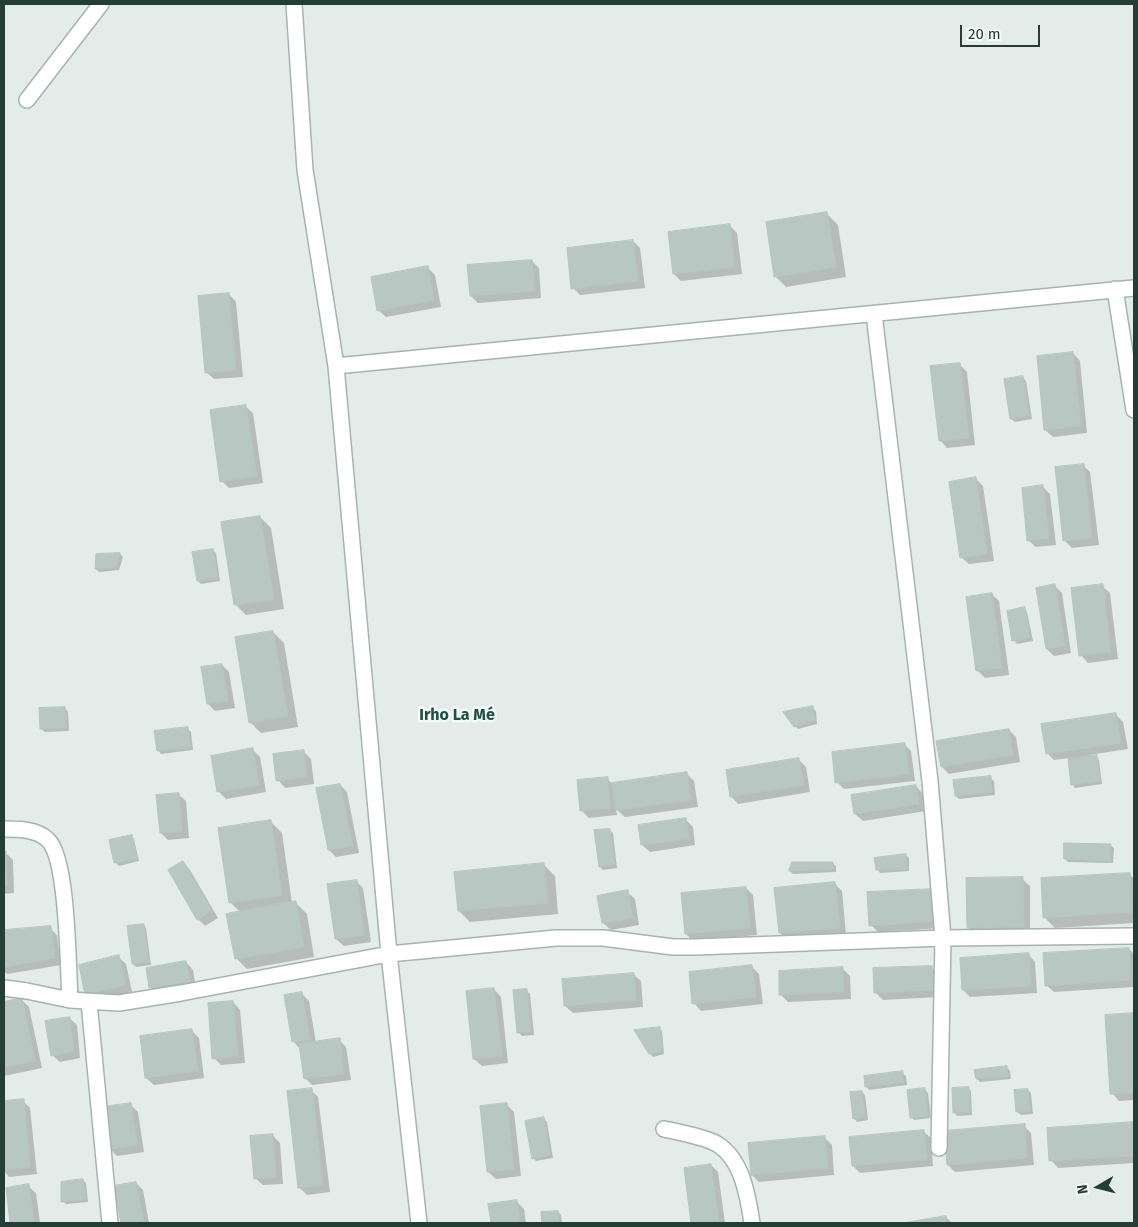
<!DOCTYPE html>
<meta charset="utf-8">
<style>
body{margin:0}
#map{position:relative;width:1138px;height:1227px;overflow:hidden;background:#e3ece8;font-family:"Fira Sans",sans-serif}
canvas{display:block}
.frame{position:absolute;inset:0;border:5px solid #243d37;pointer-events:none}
.north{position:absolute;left:1073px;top:1162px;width:50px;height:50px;-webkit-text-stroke:4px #f4f9f6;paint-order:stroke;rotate:262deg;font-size:14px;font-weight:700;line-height:20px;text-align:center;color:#243d37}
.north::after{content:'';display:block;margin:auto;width:18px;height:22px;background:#243d37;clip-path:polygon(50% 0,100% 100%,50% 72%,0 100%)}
.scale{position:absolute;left:960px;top:25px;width:80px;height:22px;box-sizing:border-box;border:2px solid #243d37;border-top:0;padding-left:6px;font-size:15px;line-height:18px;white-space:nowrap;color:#243d37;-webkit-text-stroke:4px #f4f9f6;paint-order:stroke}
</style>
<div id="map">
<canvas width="1138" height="1227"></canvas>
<div class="frame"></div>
<div class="north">N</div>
<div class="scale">20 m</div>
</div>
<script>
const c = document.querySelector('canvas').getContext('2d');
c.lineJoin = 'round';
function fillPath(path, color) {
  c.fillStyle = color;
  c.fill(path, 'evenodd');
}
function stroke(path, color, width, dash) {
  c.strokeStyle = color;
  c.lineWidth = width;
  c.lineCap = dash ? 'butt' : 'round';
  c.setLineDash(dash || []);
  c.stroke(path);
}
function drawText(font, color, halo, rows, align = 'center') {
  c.font = font + ' "Fira Sans",sans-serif';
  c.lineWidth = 5;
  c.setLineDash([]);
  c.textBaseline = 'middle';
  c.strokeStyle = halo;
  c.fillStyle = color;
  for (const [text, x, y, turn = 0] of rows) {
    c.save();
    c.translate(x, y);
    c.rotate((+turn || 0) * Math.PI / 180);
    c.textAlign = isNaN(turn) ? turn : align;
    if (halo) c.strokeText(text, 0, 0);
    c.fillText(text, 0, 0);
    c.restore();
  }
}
const shadow = new Path2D(`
 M827 214 838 225 846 277 786 287 775 276Z
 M730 226 737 233 742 274 681 281 674 274 669 233Z
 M633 241 640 248 645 288 580 295 573 288Z
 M532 261 539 268 541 298 478 303 471 296Z
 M428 268 435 275 441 307 386 317 378 310Z
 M229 294 236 302 243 377 214 379 206 372Z
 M1073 353 1080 361 1087 433 1053 437 1045 430Z
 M959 364 967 372 975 445 947 448 940 440Z
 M1022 377 1026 381 1032 419 1015 422 1011 419 1005 380Z
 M245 406 253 413 263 483 229 488 222 481Z
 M1083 465 1090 472 1099 545 1072 548 1065 541Z
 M976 479 983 486 994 561 969 564 961 557Z
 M1043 487 1050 494 1056 545 1036 547 1028 540Z
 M260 517 271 528 284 609 246 615 235 604Z
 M213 550 216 553 220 581 201 584 198 581Z
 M120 554 123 557 119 570 99 572 96 569 97 555Z
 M1055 586 1062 593 1071 653 1054 656 1047 649Z
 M1102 586 1110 593 1118 659 1088 663 1081 655Z
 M992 594 999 601 1009 675 985 678 977 670Z
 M1024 609 1027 612 1033 641 1017 644 1014 640Z
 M273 632 284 643 298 727 261 733 250 722Z
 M222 665 229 672 235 708 215 711 208 704Z
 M812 707 816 711 817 724 798 729 795 726Z
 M65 708 68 712 69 731 45 732 41 729Z
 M1116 715 1123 722 1128 749 1089 755V758L1096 757 1099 760 1102 784 1075 788 1072 784 1069 758 1054 760 1047 753Z
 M187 728 191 732 193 750 161 754 158 750Z
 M1009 730 1016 737 1020 762 949 774 942 767Z
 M904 744 911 751 915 781 844 789 837 782Z
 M253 750 260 757 266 792 226 799 218 791Z
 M304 752 311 759 314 784 285 788 278 780Z
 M799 760 806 767 810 792 738 804 731 796Z
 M687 774 694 781 698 807 625 817 616 809 617 815 589 818 581 810 607 779 613 784Z
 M990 778 994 781 995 795 959 799 956 796Z
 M340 785 347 792 359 853 336 857 329 850Z
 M916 786 923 794 926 811 863 821 855 814 852 796Z
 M178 794 186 801 189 838 168 840 161 833Z
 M685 819 693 827 695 845 650 852 642 845Z
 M271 822 282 833 292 903H296L307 914 314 957 247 969 236 958 241 913 230 902Z
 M609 830 613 833 617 868 603 870 600 867Z
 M131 836 134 839 139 861 119 866 115 862Z
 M1110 845 1114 848 1113 863 1068 862 1065 859Z
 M4 853H6L13 860 14 893 4 894Z
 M906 855 909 858V871L880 873 877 869Z
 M183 862 190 870 218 918 205 926 198 919Z
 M832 863 836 866V872L793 874 790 871 793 864Z
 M544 865 555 876 558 914 470 922 459 911Z
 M1129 874 1134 879V923L1055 928 1044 917Z
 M1022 879 1030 886V934L975 935 968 927Z
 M356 881 363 888 371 942 344 946 336 939Z
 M835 884 842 891 846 934 787 940 780 933Z
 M746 888 753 895 757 935 693 941 686 934Z
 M933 890 942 928 878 932 871 925Z
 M627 892 635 899 639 925 611 930 603 923 599 897Z
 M143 925 146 928 151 965 136 967 133 964Z
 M50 928 57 935 61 965 7 974 4 971V932Z
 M1129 949 1134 954V987L1054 992 1046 985Z
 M1028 954 1035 962 1037 993 970 997 963 990Z
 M118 957 126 964 132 992 94 1001 87 994Z
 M186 962 193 970 196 988 157 994 150 987Z
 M752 967 759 974 763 1004 701 1011 694 1003Z
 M931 967 938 974 939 997 883 1000 876 993Z
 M843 969 850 976 851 999 788 1002 781 995Z
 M633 974 641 981 643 1007 573 1013 565 1006Z
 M494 989 501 997 508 1063 482 1066 474 1059Z
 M526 990 530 994 534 1035 522 1036 519 1033Z
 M302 994 309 1001 316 1043 339 1040 346 1047 351 1080 312 1085 305 1078 300 1049 293 1041Z
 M21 999 29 1007 42 1068 4 1076V1003Z
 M233 1002 240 1010 245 1063 221 1065 214 1058Z
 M1134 1014V1100L1119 1101 1112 1093 1107 1016Z
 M69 1018 77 1025 80 1058 60 1062 52 1055Z
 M659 1028 662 1031 664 1054 653 1057 650 1053Z
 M192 1031 199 1038 204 1078 154 1085 146 1078Z
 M1007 1067 1010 1071 1011 1079 980 1082 977 1079Z
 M902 1073 906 1076 907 1085 869 1090 866 1086Z
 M968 1088 971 1091 972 1115 957 1116 954 1112Z
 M311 1090 318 1097 330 1192 307 1195 300 1188Z
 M925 1090 928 1093 931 1118 914 1120 911 1117Z
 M1028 1090 1031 1093 1033 1114 1021 1115 1017 1112 1015 1091Z
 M862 1092 865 1095 868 1120 857 1122 854 1118Z
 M23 1101 30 1108 37 1174 9 1177 4 1171V1103Z
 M131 1105 138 1112 144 1152 117 1156 110 1149Z
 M507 1105 514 1112 521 1176 496 1179 488 1172Z
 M544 1119 547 1122 553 1158 536 1161 533 1158Z
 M1134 1124V1163L1058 1168 1051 1160 1049 1129Z
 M1024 1126 1031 1133 1034 1165 955 1172 948 1165Z
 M923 1131 931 1138 933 1166 860 1173 853 1166Z
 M272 1135 280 1143 283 1184 263 1185 255 1178Z
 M825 1138 832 1145 834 1175 759 1182 752 1175Z
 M711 1165 718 1172 725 1223H693L685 1169Z
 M82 1180 86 1183 88 1202 66 1204 62 1201Z
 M136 1183 143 1190 149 1223H122L115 1187Z
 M28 1186 36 1193 40 1223H12L7 1189Z
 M516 1201 524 1209 526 1223H492L490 1205Z
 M558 1212 561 1215 562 1223H543L542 1213Z
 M946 1217 952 1223H911Z`);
const building = new Path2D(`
 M827 212 836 267 774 277 766 222Z
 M730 224 735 267 673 274 668 232Z
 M633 240 638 281 571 289 567 248Z
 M532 260 535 291 470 296 467 265Z
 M428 266 434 300 377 311 371 277Z
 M229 293 236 370 205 373 198 296Z
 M1073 352 1081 426 1044 430 1037 356Z
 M960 363 969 438 939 441 930 366Z
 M1023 376 1029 416 1010 419 1004 379Z
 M246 405 257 476 220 482 210 410Z
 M1084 464 1092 538 1063 541 1055 467Z
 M976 477 987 554 960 558 949 482Z
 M1043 485 1049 538 1027 541 1022 488Z
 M260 516 274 599 234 605 221 522Z
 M213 549 218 578 197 581 192 552Z
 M120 553 116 567 95 569 96 554Z
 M1055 584 1065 646 1046 649 1036 588Z
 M1103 584 1111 652 1079 656 1071 588Z
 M992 593 1002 668 976 671 966 597Z
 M1025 607 1030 638 1012 641 1007 611Z
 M273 631 288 716 249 723 235 637Z
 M222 664 228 701 207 704 201 667Z
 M813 706 815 720 794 727 783 712Z
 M65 707 66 728 40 729 39 708Z
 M1116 713 1121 743 1046 754 1041 724Z
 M188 727 190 747 157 751 154 731Z
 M1009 729 1013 755 941 767 936 741Z
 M905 743 909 774 835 783 832 752Z
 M253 748 259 785 217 792 211 756Z
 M304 750 307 777 276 781 273 754Z
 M1097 755 1100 781 1071 785 1068 759Z
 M799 758 804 785 730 797 726 770Z
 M687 772 691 800 616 810 612 783Z
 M991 776 992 792 955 796 953 780Z
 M608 777 610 808 580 811 577 780Z
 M340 784 353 846 328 850 316 788Z
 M916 785 919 804 854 814 851 795Z
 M179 793 182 831 160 833 156 795Z
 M686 818 689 839 641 845 638 825Z
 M271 820 282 895 229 903 218 828Z
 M610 829 615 865 599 867 594 830Z
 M132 835 137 858 114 863 109 840Z
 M1064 843 1111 844 1110 861 1064 859Z
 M6 851 7 886H4V852Z
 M906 854 907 869 876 870 874 858Z
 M183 861 212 910 197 920 168 870Z
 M792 862H833L834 869 789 871Z
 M544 863 548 903 458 911 454 872Z
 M1130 873 1132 912 1043 918 1041 878Z
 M1023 877 1024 927 967 928 966 878Z
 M357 880 364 935 335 939 327 884Z
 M835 882 840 928 779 933 774 888Z
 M746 887 750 928 685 934 681 893Z
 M933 889 936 921 869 926 867 892Z
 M628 890 633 918 602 923 597 896Z
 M296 901 304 947 235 959 226 914Z
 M144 924 149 962 132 964 127 926Z
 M51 926 55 958 4 967V930Z
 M1129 948 1131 980 1045 986 1043 953Z
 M1029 953 1031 986 962 990 960 958Z
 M119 955 126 985 85 995 79 965Z
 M186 961 190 981 149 988 146 968Z
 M752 965 756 997 692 1004 689 972Z
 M932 966 933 990 874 993 873 968Z
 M843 967 844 992 779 995V971Z
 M634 973 636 1000 564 1006 562 979Z
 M494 988 502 1056 473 1059 466 991Z
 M527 989 531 1032 517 1033 513 990Z
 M302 992 310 1040 292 1042 284 995Z
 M22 998 35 1061 4 1067V1002Z
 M233 1001 238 1056 212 1059 208 1003Z
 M1134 1013V1093L1110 1094 1105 1015Z
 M70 1017 74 1051 51 1056 45 1021Z
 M660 1027 662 1051 649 1054 634 1030Z
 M192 1029 198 1071 145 1078 140 1036Z
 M340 1038 344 1074 304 1079 299 1044Z
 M1007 1066 1008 1076 976 1079 974 1070Z
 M903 1071 904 1082 865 1087 864 1076Z
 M969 1087 970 1112 953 1113 952 1088Z
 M312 1088 323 1185 298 1188 287 1091Z
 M925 1088 928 1116 910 1118 907 1090Z
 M1028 1089 1030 1111 1016 1112 1014 1090Z
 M862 1091 865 1117 853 1119 850 1092Z
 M24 1099 30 1167 4 1170V1101Z
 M131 1103 137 1145 109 1149 103 1107Z
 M507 1103 514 1169 487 1172 480 1106Z
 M544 1117 550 1155 532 1159 525 1121Z
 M1134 1122V1156L1049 1161 1047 1128Z
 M1025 1124 1027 1158 947 1165 944 1131Z
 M924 1130 927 1159 852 1166 849 1137Z
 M273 1134 276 1177 254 1179 250 1136Z
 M825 1136 828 1168 751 1175 748 1143Z
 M711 1164 719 1223H691L684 1168Z
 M83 1179 86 1199 61 1202V1182Z
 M136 1182 144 1223H121L114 1186Z
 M29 1184 34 1223H10L6 1188Z
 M517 1200 520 1223H491L488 1204Z
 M558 1211 559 1223H542L541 1212Z
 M946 1216 947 1223H903Z`);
const minor = new Path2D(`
 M294 4 305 170 336 366 389 954 419 1223
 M27 100 101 4
 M1115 289 1134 410
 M874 314 930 781 943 938 939 1148
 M336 366 1134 288
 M4 829C18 829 37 829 48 840 68 858 68 969 70 1000
 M4 988 27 991 70 1000 119 1003 181 993 389 954 556 938H603L673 947H695L943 938 1134 936
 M89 1002 110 1223
 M664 1129C678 1132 705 1137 717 1144 742 1159 748 1196 752 1223`);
const quarterNames = [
 ["Irho La Mé",457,716]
];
fillPath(shadow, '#0003');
fillPath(building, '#b8c7c2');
stroke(building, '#b6c5c0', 1);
stroke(minor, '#a6b4af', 18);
stroke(minor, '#fff', 15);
drawText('bold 16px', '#214e45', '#f4f9f6', quarterNames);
</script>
